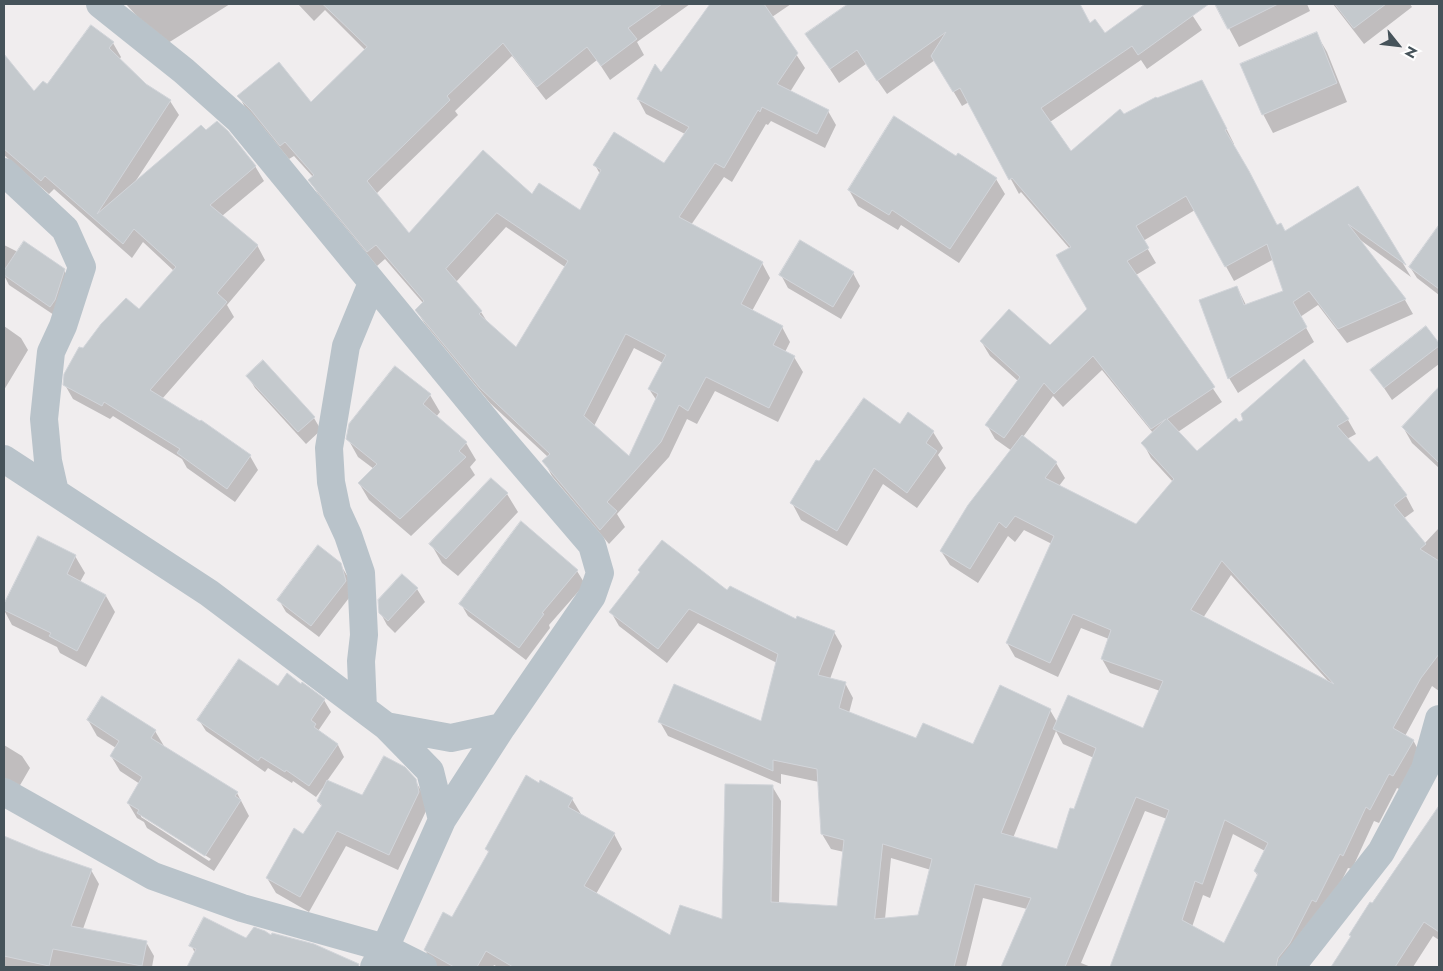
<!DOCTYPE html>
<style>
body{margin:0}
#map{position:relative;width:1443px;height:971px;overflow:hidden;background:#f0edee;font-family:Jost,sans-serif}
canvas{display:block}
.frame{position:absolute;inset:0;border:5px solid #46535a;pointer-events:none}
.north{position:absolute;left:1373px;top:20px;width:50px;height:50px;-webkit-text-stroke:4px #fff;paint-order:stroke;rotate:119deg;font-size:14px;font-weight:700;line-height:20px;text-align:center;color:#46535a}
.north::after{content:'';display:block;margin:auto;width:18px;height:22px;background:#46535a;clip-path:polygon(50% 0,100% 100%,50% 72%,0 100%)}
</style>
<div id="map">
<canvas width="1443" height="971"></canvas>
<div class="frame"></div>
<div class="north">N</div>
</div>
<script>
const c = document.querySelector('canvas').getContext('2d');
c.lineJoin = 'round';
function fillPath(path, color) {
  c.fillStyle = color;
  c.fill(path, 'evenodd');
}
function stroke(path, color, width, dash) {
  c.strokeStyle = color;
  c.lineWidth = width;
  c.lineCap = dash ? 'butt' : 'round';
  c.setLineDash(dash || []);
  c.stroke(path);
}
const shadow = new Path2D(`
 M126 4H230L168 43 150 31Z
 M298 4H382L385 6 388 4H573L580 13 592 4H690L637 42 644 55 610 80 597 60 546 100 512 56 455 111 458 115 376 194 408 235 532 195 580 212 600 174 595 165H664L685 134 646 114 638 99 661 75 712 4H791L772 17 805 68 790 92 828 111 836 125 825 148 771 121 768 125 766 124 732 182 724 177 691 225 762 263 770 278 752 311 782 327 790 342 785 352 794 357 803 372 778 422 715 391 697 424 687 419 669 457 617 514 625 527 609 544 552 476 544 461 548 457 490 403 425 324 416 310 423 303 385 259 377 266 318 194 310 180 313 177 294 156 289 159 261 125 247 111 239 96 311 104 365 50 325 10 314 21ZM506 227 565 267 516 349 488 323 481 312 456 282ZM634 348 663 363 649 389 657 401 629 458 594 426Z
 M850 4H1079L1090 24 1104 35 1148 4H1185L1202 30 1147 69 1141 60 1050 122 1070 153 1123 116 1210 96 1234 144 1232 145 1277 227 1285 232 1358 188 1411 277 1359 239 1405 300 1413 314 1347 343 1318 305 1300 317 1314 342 1238 393 1229 378 1201 301 1237 287 1246 305 1285 292 1274 259 1234 281 1195 210 1143 241 1156 263 1136 275 1222 402 1178 432 1197 453 1239 424 1348 420 1356 434 1347 439 1369 464 1377 458 1406 496 1414 511 1403 519 1424 544 1439 528V691L1432 686 1405 736 1413 740 1421 755 1401 790 1397 788 1379 823 1374 821 1352 869 1348 868 1324 916 1291 967H1111L1167 819 1145 811 1081 963 1091 967H1002L1027 909 983 898 966 967H498L494 965 493 967H437L434 965 425 950 453 918 489 853 486 849 572 799 581 814 614 834 622 849 596 894 671 937 723 920 772 786 781 801 779 904 838 907 844 852 831 849 822 834 819 782 781 774V784L668 736 660 722H761L777 663 698 623 667 663 619 626 611 612 728 592 797 621 834 632 842 646 830 679 845 683 853 698 849 713 917 740 974 745 1050 710 1057 722 1143 729 1160 691 1110 673 1102 659 1109 639 1081 628 1058 677 1015 657 1007 643 1052 544 1024 530 1015 542 1008 536 978 583 950 565 941 551 1012 451 995 439 987 425 1018 381 990 356 981 341 1050 347 1088 309 1070 249 1021 192 1019 194 969 102 962 106 935 60 887 94 866 64 839 83 807 34ZM1102 370 1153 433 1143 443 1151 458 1173 482 1136 525 1059 486 1065 478 1056 463 1023 437 1053 396 1063 407ZM1231 575 1330 683 1203 618ZM1056 731 1063 744 1094 758 1074 811 1058 850 1013 838ZM1233 834 1265 851 1255 871 1258 877 1224 944 1192 927 1203 895 1210 898ZM891 858 931 870 919 916 885 919Z
 M1216 4H1307L1310 11 1239 47Z
 M1333 4H1410L1412 7 1364 44Z
 M1316 33 1327 52 1347 102 1273 133 1263 114Z
 M113 43 121 57 119 60 145 85 170 101 179 115 135 182 255 166 264 181 222 216 257 245 265 260 227 305 234 317 162 399 250 456 258 470 235 502 187 468 182 459 113 416 110 419 73 399 65 385 139 311 174 271 143 242 132 258 54 189 49 194 4 155V56L34 93 48 86Z
 M957 157 996 179 1005 194 959 263 901 225 898 230 858 206 849 190Z
 M1439 228V295L1417 278 1410 267Z
 M4 245 18 252 64 270 70 281 57 317 9 285 4 275Z
 M853 273 860 286 841 319 788 288 781 275Z
 M4 326 21 338 28 350 4 390Z
 M1426 328 1439 345V364L1392 400 1372 370Z
 M248 376 314 418 321 430 306 444 255 388Z
 M430 395 440 412 436 417 466 443 476 460 470 467 475 475 411 536 369 500 359 483 374 469 358 457 348 439Z
 M1431 398 1439 406V468L1412 443 1403 427Z
 M900 426 933 432 943 448 938 455 946 468 917 508 883 484 847 546 801 520 792 503 819 463Z
 M507 494 518 512 458 576 442 563 431 544Z
 M521 523 577 571 585 584 549 625 550 628 526 660 468 616 461 604Z
 M38 538 75 556 85 573 80 582 106 596 115 612 86 667 60 653 57 647 12 625 4 610V607Z
 M340 564 348 577 352 594 319 637 286 612 279 600Z
 M402 575 417 589 425 602 395 633 387 625 380 612Z
 M279 688 324 700 331 712 318 731 338 745 344 757 327 781 362 797 415 780 424 796 427 809 398 870 346 846 309 912 276 893 267 878 304 835 322 807 318 801 326 785H325L316 797 293 781 292 783 268 768 265 772 206 731 199 720Z
 M102 697 155 731 164 746 163 748 237 793 249 816 214 871 147 828 144 822 137 818 128 803 140 784 120 771 111 756 116 748 97 736 88 720ZM141 814 211 859 209 861 141 817Z
 M4 745 22 756 30 768 19 787 4 778Z
 M1439 808V940L1433 936 1413 967H1332L1371 904 1373 905Z
 M4 838 39 852 91 870 99 884 83 929 146 942 154 956 152 967H4Z
 M267 934 339 957 345 967H252Z
 M238 944 225 967H188L195 953 191 945Z`);
const building = new Path2D(`
 M323 4H662L628 28 637 39 601 66 587 47 537 87 503 43 447 96 450 100 367 181 409 233 483 150 532 194 539 183 580 210 601 170 593 165 614 132 664 163 689 127 637 99 655 64 661 72 710 4H764L798 53 777 84 829 110 817 134 762 107 760 112 758 110 724 168 715 163 679 217 763 262 741 304 783 326 773 345 795 356 769 408 706 377 688 411 679 405 661 442 607 502 617 511 600 530 542 461 550 454 480 388 415 310 424 301 376 245 367 252 308 180 314 175 285 142 280 146 251 110 237 96 279 62 311 102 367 47ZM497 213 568 261 516 347 479 314 482 311 446 269ZM626 334 666 355 648 389 658 394 629 456 584 416Z
 M848 4H1080L1090 23 1095 19 1105 33 1145 4H1209L1138 55 1132 46 1041 108 1071 151 1120 109 1124 114 1156 97 1157 98 1202 80 1227 129 1225 130 1249 171 1277 225 1281 223 1285 231 1358 186 1406 265 1348 224 1406 299 1338 329 1309 291 1293 302 1307 327 1228 379 1199 300 1237 286 1244 305 1283 291 1267 244 1225 267 1186 196 1136 226 1149 248 1127 261 1215 387 1167 419 1197 451 1236 418 1239 422 1243 420 1241 414 1304 359 1349 419 1337 426 1369 462 1377 456 1407 495 1394 505 1426 544 1420 549 1439 561V654L1421 678 1393 728 1414 740 1393 776 1389 774 1370 810 1366 807 1343 856 1340 854 1316 902 1312 900 1290 943 1278 958 1276 967H1110L1169 810 1136 797 1065 967H1001L1031 898 975 884 954 967H513L486 951 477 967H454L424 950 443 912 452 917 489 851 485 849 526 775 539 783 540 780 573 798 568 807 615 833 584 886 670 935 680 905 722 919 725 784 773 785 771 902 837 906 844 840 821 834 817 769 773 760V771L658 722 674 684 761 721 778 654 689 609 658 649 609 612 640 572 638 570 662 540 727 590 730 586 796 619 797 616 835 631 818 675 846 682 839 708 916 738 923 723 973 744 1000 685 1051 709 1001 833 1057 849 1070 808 1074 809 1096 748 1053 729 1068 695 1143 728 1163 681 1101 659 1111 630 1073 614 1050 663 1006 643 1054 536 1015 516 1006 528 999 522 970 569 940 551 968 505 1022 435 1057 462 1045 478 1136 524 1174 479 1141 443 1166 419 1151 429 1093 356 1054 394 1044 383 1004 438 985 425 1020 377 980 341 1009 309 1050 345 1087 309 1056 255 1071 247 1012 178 1009 180 960 88 953 92 931 56 946 32 877 81 857 50 830 69 805 34ZM1222 561 1334 684 1191 610ZM1225 820 1268 843 1254 871 1258 874 1224 943 1182 920 1195 881 1202 884ZM883 844 932 859 918 915 875 919Z
 M1215 4H1278L1228 29Z
 M1335 4H1386L1354 28Z
 M91 25 114 42 109 48 146 84 171 100 97 214 201 125 206 130 217 121 228 131 256 166 210 205 258 245 217 293 227 302 150 390 200 421 201 420 251 455 227 489 177 453 180 449 104 402 102 406 63 385 64 374 79 347 83 348 101 324 126 298 139 309 176 267 134 229 123 244 45 176 41 181 4 149V54L34 91 43 81 47 84Z
 M1317 32 1337 83 1262 115 1240 64Z
 M894 116 956 156 958 153 997 178 950 249 892 210 889 215 848 190Z
 M1439 225V289L1409 267Z
 M800 240 854 272 833 307 779 275Z
 M24 241 65 269 55 300 50 307 4 275V271Z
 M1426 326 1439 343V346L1384 388 1370 370Z
 M263 360 315 417 298 432 246 376Z
 M395 366 431 394 423 404 467 442 459 451 466 457 400 519 358 483 377 464 346 439 349 424Z
 M1439 387V463L1402 427Z
 M864 398 900 424 908 412 934 431 926 443 937 451 907 493 874 468 837 531 790 503 816 460 819 461Z
 M491 478 508 493 446 559 429 544Z
 M521 521 578 570 542 613 544 614 519 648 459 604Z
 M38 536 76 555 67 574 106 595 77 651 49 636 51 633 4 610V604Z
 M318 545 341 563 346 581 311 626 277 600Z
 M402 574 418 588 388 621 379 613 378 600Z
 M239 659 278 686 287 673 301 684 302 682 325 699 311 720 316 724 314 727 338 744 309 786 286 770 285 772 261 757 258 761 197 720Z
 M102 696 156 730 151 738 238 792 235 796 241 800 205 856 137 813 139 810 127 803 142 777 110 756 119 741 87 720Z
 M384 756 405 767 416 779 419 792 389 855 337 831 300 897 266 878 294 828 303 834 322 805 317 801 327 780 362 795Z
 M1439 806V932L1424 922 1395 967H1331L1351 936 1349 935 1370 902 1372 903Z
 M4 836 40 851 92 869 71 926 147 941 142 966 53 949 49 966 4 956Z
 M204 917 246 938 254 927 265 931 271 935 272 933 314 944 359 964 358 967H187L196 949 189 946Z`);
const street = new Path2D(`
 M100 4 184 71 239 120 492 428 592 545 600 573 592 596 502 727 442 820 385 948 374 967
 M4 172 65 229 82 267 63 326 51 352 44 419 48 461 55 492
 M4 459 209 593 386 726 430 771 442 820
 M363 709 361 661 364 635 361 573 348 535 337 511 331 482 329 448 346 346 372 283
 M386 726 451 738 502 727
 M4 792 153 876 242 908 385 948 423 967
 M1291 967 1381 852 1425 769 1439 719`);
fillPath(shadow, '#0003');
fillPath(building, '#c4c9cd');
stroke(building, '#d1d4d9', 1);
stroke(street, '#b9c3ca', 28);
</script>
